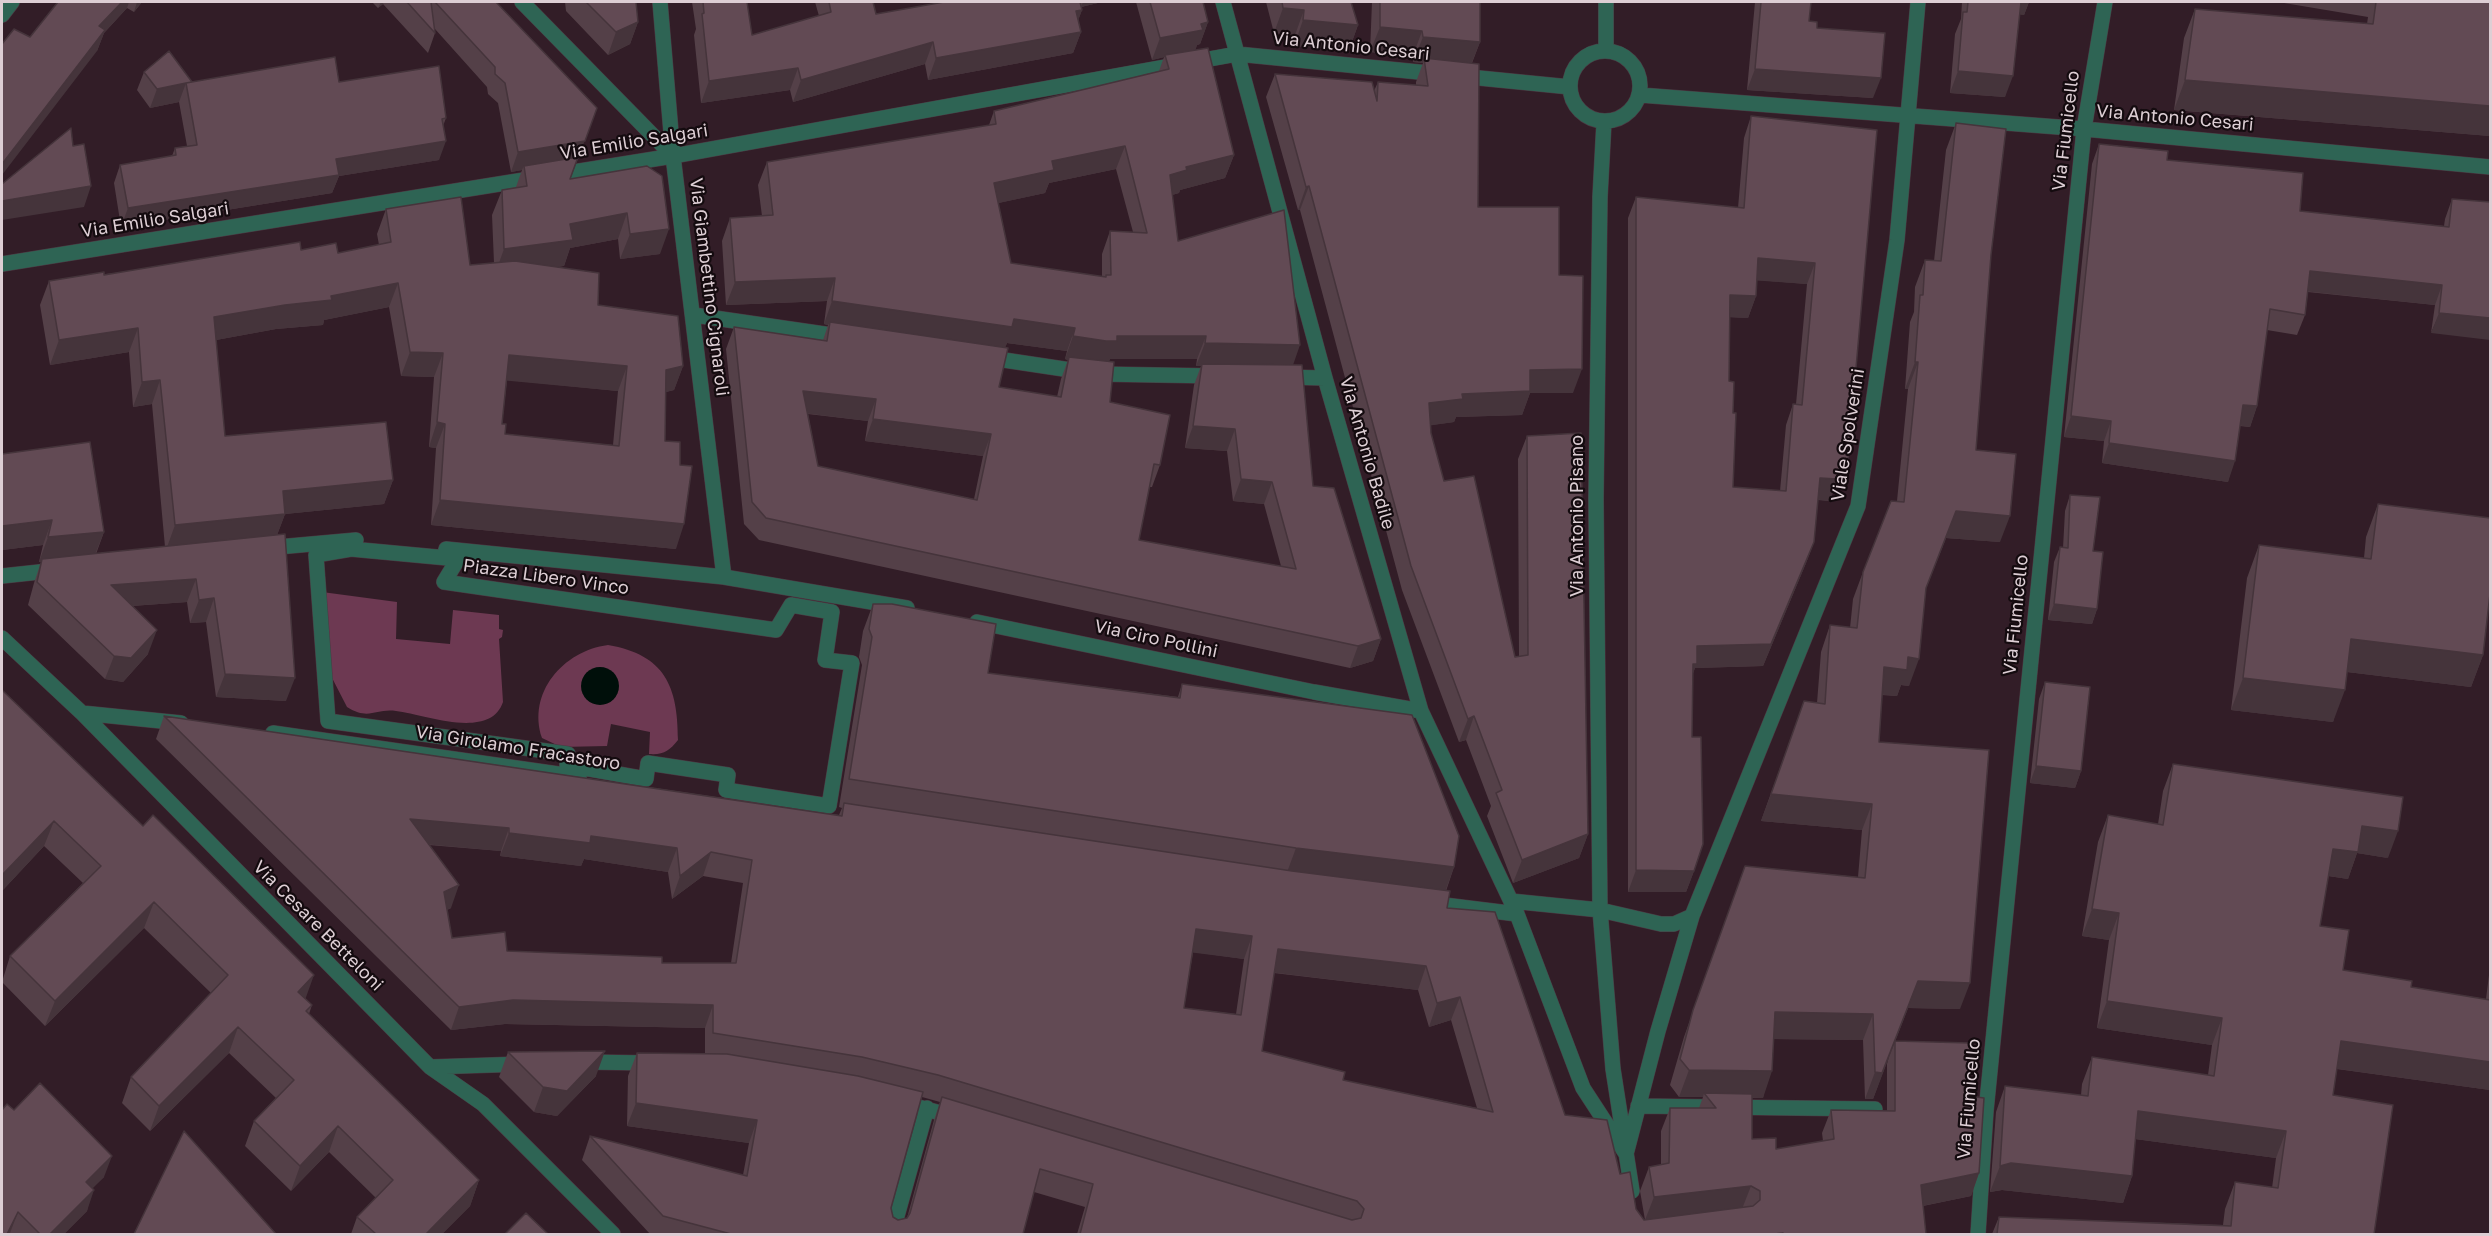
<!DOCTYPE html>
<style>
body{margin:0}
#map{position:relative;width:2492px;height:1236px;overflow:hidden;background:#321d27;font-family:"Golos Text",sans-serif}
canvas{display:block}
.frame{position:absolute;inset:0;border:3px solid #ddced4;pointer-events:none}
</style>
<div id="map">
<canvas width="2492" height="1236"></canvas>
<div class="frame"></div>
</div>
<script>
const c = document.querySelector('canvas').getContext('2d');
c.lineJoin = 'round';
function fillPath(path, color) {
  c.fillStyle = color;
  c.fill(path, 'evenodd');
}
function stroke(path, color, width, dash) {
  c.strokeStyle = color;
  c.lineWidth = width;
  c.lineCap = dash ? 'butt' : 'round';
  c.setLineDash(dash || []);
  c.stroke(path);
}
function drawText(font, color, halo, rows, align = 'center') {
  c.font = font + ' "Golos Text",sans-serif';
  c.lineWidth = 4.5;
  c.setLineDash([]);
  c.textBaseline = 'middle';
  c.strokeStyle = halo;
  c.fillStyle = color;
  for (const [text, x, y, turn = 0] of rows) {
    c.save();
    c.translate(x, y);
    c.rotate((+turn || 0) * Math.PI / 180);
    c.textAlign = isNaN(turn) ? turn : align;
    if (halo) c.strokeText(text, 0, 0);
    c.fillText(text, 0, 0);
    c.restore();
  }
}
const green = new Path2D(`
 M322 592 397 602 396 639 450 644 453 610 499 615V629L503 630 502 637 499 639 503 702C490 741 423 714 396 711 376 708 369 721 347 707L330 674Z
 M608 645C665 655 678 686 678 740 669 751 664 755 649 754L650 732 611 724 607 746 561 747 542 738C527 693 563 651 608 645Z`);
const water = new Path2D(`
 M581 686a19 19 0 1 1 38 0a19 19 0 1 1-38 0Z`);
const minor = new Path2D(`
 M522 2 673 156
 M660 2 673 156 724 577
 M1223 2 1325 378 1421 711 1517 914 1583 1088 1626 1154
 M2 15 12 2
 M1606 50V2
 M1570 86a35 35 0 1 1 70 0a35 35 0 1 1-70 0Z
 M1640 95 2084 129 2490 167
 M1604 122 1600 197 1596 499 1600 910 1613 1069 1632 1191
 M2 264 673 156 1237 54 1570 87
 M694 315 845 337
 M984 357 1097 374 1217 376
 M1283 377 1325 378
 M267 548 356 540
 M351 549 458 559 444 582 776 630 791 605 832 612 825 660 852 663 829 806 726 790 728 775 648 763 646 779 567 765 568 754 328 721 316 555Z
 M446 549 724 577 907 608
 M2 576 58 570
 M977 622 1314 692 1421 711
 M2 638 82 713 430 1067 483 1104 613 1234
 M82 713 181 723
 M273 733 579 777
 M1511 901 1600 910 1661 924H1674L1692 916
 M1428 903 1517 914
 M583 1062 652 1063
 M430 1067 523 1064
 M900 1102 955 1117
 M1638 1106 1875 1109
 M1626 1154 1658 1031 1692 916 1858 506 1897 240 1918 2
 M892 1234 927 1108
 M1978 1234 1986 1111 2084 129 2105 2`);
const wall = new Path2D(`
 M58 2H142L134 12 127 8 104 33 97 51 30 37Z
 M372 2H496L571 179 647 166 660 254 620 259 618 239 570 248 564 266 556 267 598 305 683 366 674 390 666 392 665 441 676 549 431 525 436 448 429 447 434 377 401 376 389 307 324 320 323 325 276 329 216 340 225 436 393 480 384 504 285 514 277 535 286 701 216 697 206 622 190 623 187 602 132 606 148 654 123 682 105 679 28 605 34 583 41 562H39L43 545 2 550V454L104 532 96 554 165 547 152 404 133 407 129 352 50 365 40 305 49 281 301 250 338 253 379 245 377 234 386 209 470 265 494 263 492 215 502 190 516 187 522 170 511 172 498 103 488 94 487 87 435 29V33L428 53 383 4 378 8ZM507 380 618 391 613 445 505 434 502 424Z
 M565 2H636L638 22 630 44 608 55 566 11Z
 M692 2H747L752 35 819 16 815 2H873L876 14 944 2H1102L1081 7 1082 10 1078 20 1081 32 1073 53 928 80 925 64 793 102 790 90 701 103 694 35 696 29Z
 M1136 2H1203L1208 22 1200 44 1197 45 1195 50 1234 155 1225 178 1180 190 1179 193 1172 195 1178 241 1292 365 1313 486 1381 639 1373 661 1350 668 759 540 744 524 726 349 734 327 823 340 828 325 824 324 827 301 726 305 722 241 730 218 762 216 758 185 767 162 989 125 994 111 1159 71 1164 57 1152 60ZM1116 169 1133 232 1110 231 1102 254V277L1011 263 998 203 1045 193 1049 183ZM1007 343 1067 351 1065 359 1068 360 1061 379 1057 397 999 387 1005 347ZM1110 359H1197L1196 366H1201L1194 385 1185 448 1227 451 1233 501 1264 504 1281 566 1139 540 1149 487H1152L1160 465 1110 402 1109 361ZM808 414 868 421 865 441 983 456 974 499 818 466Z
 M1266 2H1351L1358 25 1349 50 1294 46 1295 35 1274 33Z
 M1372 2H1480V42L1472 63 1478 207 1559 275 1573 393H1530L1522 415 1456 417 1454 422 1431 425V433L1444 481 1515 657 1519 656 1518 459 1527 436 1588 834 1579 858 1513 883 1487 816 1491 806 1466 740 1459 742 1402 590 1300 210H1298L1266 97 1275 74 1374 91 1378 82 1416 85V82L1423 63 1413 62V56L1370 52Z
 M1755 2H1811L1809 21 1817 28 1873 98 1747 90Z
 M1962 2H2029L2024 15 2020 14 2005 97 1950 93 1955 34 1961 19Z
 M2278 2H2490V136L2174 110 2184 38 2195 9 2367 24 2368 17Z
 M144 72 192 82H339L446 118 443 126 439 160 339 176 332 193 121 227 114 183 120 165 172 156 175 148 187 146 179 102 150 108 137 90Z
 M1751 116 1877 130 1847 470 1839 492 1833 491 1830 501 1818 500 1814 542 1806 563 1763 666 1695 668 1692 675V737L1694 871 1686 892H1628V218L1636 197 1738 208 1744 138ZM1757 280 1807 284 1796 404H1793L1786 425 1780 491 1733 487V413L1729 381 1730 317 1748 318 1756 296Z
 M1956 123 1991 255 1976 450 2000 542 1946 538 1925 591 1909 686 1901 685 1897 696 1882 695 1879 742 1960 1009 1908 1008 1895 1041 1966 1091 1979 1173 1971 1196 1923 1206 1926 1234H1077L1085 1207 1034 1192 1023 1234H650L582 1160 590 1136 743 1175 749 1143 627 1126 628 1076 637 1053H705V1028L505 1024 451 1030 156 739 164 716 839 815 842 808 839 807 862 665 859 657 863 631 873 604 988 673 1178 697 1182 684 1454 867 1446 891 1447 908 1565 1115 1620 1174 1636 1209 1644 1220H1645L1640 1191 1649 1167 1661 1165V1131L1670 1108H1699L1703 1097H1679L1670 1085 1684 1037 1745 866 1858 877 1862 830 1761 821 1804 701 1817 703 1821 652 1830 625 1850 628 1853 599 1863 572 1897 501 1908 389H1905L1910 322 1914 312 1915 287 1925 260 1934 261 1946 150ZM429 845 501 851 500 856 581 866 584 859 668 872 672 899 703 876 743 883 731 963H662L507 951 452 938 447 910 451 908ZM1193 952 1244 959 1236 1014 1184 1008ZM1274 973 1418 990 1429 1027 1451 1020 1477 1108 1343 1080 1262 1051ZM1774 1039 1863 1040 1865 1099H1873L1889 1056 1887 1064V1111L1831 1110 1822 1133 1823 1141 1776 1149 1752 1139V1098H1763ZM922 1097 940 1102 934 1120 907 1218 898 1220 893 1217 891 1208Z
 M2099 144 2167 160 2300 211 2444 226 2445 219 2452 199 2490 202 2431 333 2435 305 2308 292 2305 315 2297 335 2267 330 2257 406 2250 427 2240 426 2228 482 2102 463 2104 441 2064 437 2092 164Z
 M2070 495 2093 551 2097 609 2092 624 2048 620 2054 562 2060 547 2063 548 2065 511Z
 M2378 504 2483 655 2471 687 2347 672 2333 722 2231 710 2247 578 2259 545 2364 558 2366 537Z
 M2045 682 2081 771 2075 788 2030 783 2039 699Z
 M2 690 312 1005 309 1014 479 1180 470 1206 442 1234H351L357 1217 376 1198 329 1152 291 1191 245 1146 254 1121 276 1098 229 1053 150 1131 122 1103 131 1077 211 993 144 928 45 1026 2 982 10 956 83 883 44 846 2 891Z
 M2173 764 2388 858 2357 853 2348 879 2328 876 2320 926 2343 970 2411 987 2486 999 2490 967V1090L2337 1069 2333 1095 2374 1234H1992L1999 1217 2223 1225 2225 1209 2235 1182 2272 1188 2276 1158 2135 1139 2132 1176 2123 1203 2002 1190 1990 1192 1996 1112 2005 1086 2081 1095 2082 1084 2092 1057 2208 1075 2212 1045 2097 1028 2109 940 2082 936 2098 842 2108 815 2158 824 2163 791Z
 M508 1052 596 1076 557 1116 534 1112 499 1077Z
 M14 1110 104 1177 92 1188 87 1211 64 1234H11L10 1233Z`);
const shadedWall = new Path2D(`
 M122 2H129L127 8 104 33 97 51 2 175V164L99 26Z
 M137 2H142L134 12Z
 M381 2H384L383 4 378 8Z
 M1083 2H1102L1081 7Z
 M2019 2H2029L2024 15 2014 14Z
 M1283 8 1304 10 1295 35 1274 33Z
 M1082 10 1074 32 1076 11Z
 M1303 20 1358 25 1349 50 1294 46Z
 M638 22 630 44 608 55 616 32Z
 M1208 22 1200 44 1197 45 1195 52 1165 55V57L1152 60 1160 38Z
 M1380 27 1422 31 1413 56 1370 52Z
 M1081 32 1073 53 928 80 936 58Z
 M1423 37 1480 42 1470 67 1424 58 1423 63 1413 62Z
 M933 42 925 64 793 102 801 80Z
 M798 68 790 90 701 103 709 81Z
 M1755 69 1881 78 1873 98 1747 90Z
 M1958 71 2013 76 2005 97 1950 93Z
 M2185 80 2490 106V136L2174 110Z
 M186 83 179 102 150 108 157 89Z
 M597 108 561 204 524 166 522 170 511 172 518 152Z
 M446 141 439 160 339 176 332 193 121 227 128 208 336 159Z
 M1125 146 1116 169 1049 183 1045 193 985 206 994 183 1052 161Z
 M1234 155 1225 178 1180 190 1179 193 1161 198 1170 175 1186 167Z
 M91 186 84 207 2 220V201Z
 M1309 186 1300 210H1298L1306 187Z
 M627 213 618 239 570 248 564 266 495 274 504 249 570 224Z
 M669 229 660 254 620 259 630 234Z
 M1758 258 1815 263 1807 284 1750 280Z
 M2310 271 2442 285 2435 305 2303 291Z
 M835 278 827 301 726 305 735 282Z
 M398 283 389 307 324 320 323 325 276 329 205 342 214 317Z
 M1730 295 1756 296 1748 318 1723 317Z
 M832 301 1014 319 1075 328 1067 351 1007 343 1004 351 830 322 828 325 824 324Z
 M2439 313 2490 318V340L2431 333Z
 M138 328 129 352 50 365 59 340Z
 M1073 336H1206L1197 359H1110L1108 364 1069 357 1068 360 1065 359Z
 M1205 343 1300 345 1292 368 1202 364 1201 366H1196Z
 M410 352 443 353 434 377 401 376Z
 M509 355 627 366 618 391 500 380Z
 M1915 362H1918L1908 389H1905Z
 M683 366 674 390 657 394 666 370Z
 M1582 369 1573 393H1530L1522 415 1456 417 1454 422 1420 427 1429 403 1462 394 1530 370Z
 M160 380 152 404 133 407 142 382Z
 M803 391 876 399 868 421 795 412Z
 M2243 405 2257 406 2250 427 2236 425Z
 M2071 416 2111 421 2104 441 2064 437Z
 M873 419 991 434 983 456 865 441Z
 M437 422 445 424 436 448 429 447Z
 M1193 426 1235 429 1227 451 1185 448Z
 M2109 443 2235 461 2228 482 2102 463Z
 M1841 469 1830 501 1812 499 1820 478Z
 M1241 479 1272 482 1264 504 1233 501Z
 M393 480 384 504 285 514 276 538 166 550 175 525 283 491Z
 M440 500 684 524 676 549 431 525Z
 M1956 511 2010 516 2000 542 1946 538 1916 615Z
 M52 520 43 545 2 550V526Z
 M104 532 94 557 39 562 48 537Z
 M1814 542 1806 563 1763 666 1695 668 1689 685H1685L1697 646Z
 M196 579 187 602 102 608 111 585Z
 M214 598 206 622 190 623 199 600Z
 M2054 604 2097 609 2092 624 2048 620Z
 M157 630 148 654 123 682 105 679 114 656Z
 M1381 639 1373 661 1350 668 1358 646Z
 M2351 639 2483 655 2471 687 2339 671Z
 M1908 657 1919 659 1909 686 1901 685 1897 696 1875 694 1884 667Z
 M225 674 295 678 286 701 216 697Z
 M2243 678 2345 690 2333 722 2231 710Z
 M1474 716 1466 740 1459 742 1468 719Z
 M2036 766 2081 771 2075 788 2030 783Z
 M1771 794 1872 804 1862 830 1761 821Z
 M410 819 509 828 501 851 401 842Z
 M54 821 44 846 2 891V875Z
 M2362 826 2398 831 2388 858 2357 853 2348 879 2323 875 2333 849Z
 M509 833 591 836 677 848 668 872 584 859 581 866 500 856Z
 M1588 834 1579 858 1513 883 1522 860Z
 M1296 848 1454 867 1444 895 1286 875Z
 M711 852 703 876 672 899 680 876Z
 M1636 870 1694 871 1686 892H1628Z
 M459 885 451 908 435 915 444 892Z
 M154 902 144 928 45 1026 55 1001Z
 M2092 909 2119 913 2109 940 2082 936Z
 M1196 929 1252 936 1244 959 1188 952Z
 M1278 949 1426 966 1418 990 1269 972Z
 M314 975 305 1000 298 992Z
 M1918 981 1970 983 1960 1009 1908 1008 1873 1099H1865L1875 1072Z
 M1460 997 1451 1020 1429 1027 1437 1003Z
 M513 1000 713 1005 705 1028 505 1024 451 1030 459 1007Z
 M2107 1001 2222 1018 2212 1045 2097 1028Z
 M1775 1012 1873 1014 1863 1040 1765 1039Z
 M238 1027 229 1053 150 1131 159 1106Z
 M2341 1041 2490 1062V1090L2331 1068Z
 M605 1051 596 1076 557 1116 534 1112 543 1087Z
 M1689 1070 1772 1071 1763 1098 1707 1097 1704 1093 1703 1097H1679Z
 M1970 1079 1962 1102 1964 1088Z
 M636 1103 757 1120 749 1143 627 1126Z
 M2138 1111 2286 1131 2276 1158 2128 1138Z
 M338 1126 329 1152 291 1191 300 1166Z
 M112 1156 104 1177 78 1203 86 1182Z
 M2011 1163 2132 1176 2123 1203 2002 1190 1990 1192 2000 1166Z
 M1979 1173 1971 1196 1912 1208 1921 1185Z
 M479 1180 470 1206 442 1234H426Z
 M1751 1186 1742 1209 1645 1220 1654 1197Z
 M94 1190 87 1211 64 1234H50Z
 M18 1212 10 1233V1234H7Z`);
const building = new Path2D(`
 M58 2H122L99 26 105 30 2 164V44L14 29 30 37Z
 M407 2H431L435 33Z
 M435 2H496L597 108 585 141 518 152 505 83 495 74V67Z
 M586 2H636L638 22 616 32Z
 M703 2H747L752 35 831 12 829 2H873L876 14 944 2H1080L1082 10 1076 11 1081 32 936 58 933 42 801 80 798 68 709 81 702 14 704 13Z
 M1150 2H1203L1208 22 1201 24 1203 30 1160 38Z
 M1282 2H1351L1358 25 1303 20 1304 10 1283 8Z
 M1380 2H1480V42L1423 37 1422 31 1380 27Z
 M1761 2H1811L1809 21 1817 22V28L1885 33 1881 78 1755 69Z
 M1968 2H2021L2013 76 1958 71 1963 12H1967Z
 M2376 2H2490V106L2185 80 2195 9 2373 24Z
 M1208 48 1234 155 1186 167 1187 170 1170 175 1178 241 1284 210 1300 345 1205 343 1206 336H1117V341H1106L1073 336 1075 328 1014 319 1012 327 832 301 835 278 735 282 730 218 773 215 767 162 996 124 994 111 1169 69 1165 55ZM1125 146 1147 233 1110 231 1111 275H1106V277L1011 263 994 183 1054 170 1052 161Z
 M169 51 192 82 186 83 335 57 339 82 439 66 446 118 442 119 446 141 336 159 339 175 128 208 120 165 176 155 175 148 197 145 186 83 157 89 144 72Z
 M1424 58 1479 64 1478 207H1559V275L1583 276 1582 369 1530 370V391L1462 394 1463 399 1429 403 1431 433 1444 481 1474 476 1515 657 1528 655 1527 436 1581 433 1588 834 1522 860 1496 793 1502 790 1474 716 1468 719 1411 566 1309 186 1306 187 1275 74 1372 82 1377 101 1378 82 1428 86Z
 M1751 116 1877 130 1847 470 1841 469 1837 479 1820 478 1814 542 1771 644 1697 646V664H1693L1692 737H1701L1703 844 1694 871 1636 870V197L1744 208ZM1758 258 1815 263 1802 405 1793 404 1786 491 1733 487 1736 413H1733L1734 382 1729 381 1730 295 1756 296Z
 M1956 123 2006 129 1991 255 1976 450 2016 454 2010 516 1956 511 1926 588 1919 659 1908 657 1907 670 1884 667 1879 742 1989 750 1970 983 1918 981 1882 1073 1875 1072 1873 1014 1775 1012 1772 1071 1689 1070 1680 1059 1693 1010 1745 866 1865 878 1872 804 1771 794 1804 701 1825 704 1830 625 1857 628 1863 572 1891 501 1904 502 1918 362H1915L1920 295H1923L1925 260 1941 261Z
 M71 128 73 146 84 144 91 186 2 201V184Z
 M2099 144 2168 151 2167 160 2303 173 2300 211 2449 227 2452 199 2490 202V318L2439 313 2442 285 2310 271 2305 315 2270 309 2257 406 2243 405 2235 461 2109 443 2111 421 2071 416Z
 M578 157 570 179 647 166 662 176 669 229 630 234 627 213 570 224 573 240 504 249 502 190 527 186 524 166Z
 M461 197 470 265 515 261 599 273 598 305 678 316 683 366 666 370 665 441 680 442V465L692 466 684 524 440 500 445 424 437 422 443 353 410 352 398 283 331 296 332 300 285 305 214 317 225 436 386 422 393 480 283 491 285 514 175 525 160 380 142 382 138 328 59 340 49 281 104 272V275L300 242 301 250 336 243 338 253 391 242 386 209ZM509 355 627 366 619 446 505 434 506 424H502Z
 M830 322 1008 348 999 387 1061 397 1069 357 1114 362 1110 402 1170 415 1160 465 1154 464 1139 540 1296 569 1272 482 1241 479 1235 429 1193 426 1202 364 1302 365 1313 486 1334 488 1381 639 1358 646 766 518 752 502 734 327 827 341ZM803 391 876 399 873 419 991 434 977 500 818 466Z
 M90 442 104 532 48 537 52 520 2 526V454Z
 M2070 495 2100 497 2093 551 2103 552 2097 609 2054 604 2060 547 2068 548Z
 M2378 504 2490 518V594L2483 655 2351 639 2345 690 2243 678 2259 545 2371 559Z
 M285 534 295 678 225 674 214 598 199 600 196 579 111 585 157 630 131 658 114 656 37 582 42 559Z
 M873 604H892L996 624 988 673 1180 698 1182 684 1412 715 1459 836 1454 867 1296 848 849 779 872 637 869 629Z
 M2045 682 2090 687 2081 771 2036 766Z
 M2 690 143 826 153 815 314 975 298 992 312 1005 306 1011 479 1180 426 1234H376L357 1217 393 1180 338 1126 300 1166 254 1121 294 1080 238 1027 159 1106 131 1077 228 975 154 902 55 1001 10 956 101 866 54 821 2 875Z
 M164 716 842 816 844 803 1292 871 1450 891 1447 908 1495 912 1565 1115 1607 1120 1620 1174 1630 1172 1636 1209 1644 1220 1753 1206 1760 1200V1191L1751 1186 1654 1197 1649 1167 1669 1163 1670 1108H1716L1704 1093 1752 1094V1139L1776 1138V1149L1834 1139 1831 1110 1895 1111V1041L1971 1043 1970 1079 1964 1088 1969 1096 1984 1098 1979 1173 1921 1185 1926 1234H1783V1233L1774 1234H1080L1093 1184 1040 1169 1023 1234H731L663 1216 590 1136 747 1176 757 1120 636 1103 637 1053 727 1054 858 1076 923 1092 891 1208 893 1217 898 1220 907 1218 910 1213 942 1097 1352 1220 1361 1218 1364 1209 1357 1201 938 1075 862 1057 713 1033V1005L513 1000 459 1007ZM410 819 509 828V833L590 843 591 836 677 848 680 876 711 852 752 860 736 963H662V957L507 951 505 932 452 938 444 892 459 885ZM1196 929 1252 936 1241 1015 1184 1008ZM1278 949 1426 966 1437 1003 1460 997 1493 1112 1343 1080 1345 1072 1262 1051Z
 M2173 764 2403 797 2398 831 2362 826 2358 852 2333 849 2320 926 2349 930 2343 970 2412 981 2411 987 2490 1000V1062L2341 1041 2333 1095 2393 1105 2374 1234H1997L1999 1217 2231 1226 2235 1182 2278 1188 2286 1131 2138 1111 2132 1176 2011 1163 2000 1166 2005 1086 2088 1096 2092 1057 2214 1076 2222 1018 2107 1001 2119 913 2092 909 2108 815 2163 825Z
 M605 1051 567 1091 543 1087 508 1052Z
 M40 1083 112 1156 86 1182 94 1190 50 1234H40L18 1212 7 1234H2V1110L7 1104 14 1110Z
 M184 1131 276 1234H134Z
 M526 1213 548 1234H505Z`);
const streetNames = [
 ["Via Antonio Cesari",1351,46,6],
 ["Via Antonio Cesari",2175,118,5],
 ["Via Fiumicello",2066,131,-83],
 ["Via Emilio Salgari",634,142,-9],
 ["Via Emilio Salgari",155,220,-9],
 ["Via Giambettino Cignaroli",709,287,83],
 ["Viale Spolverini",1848,435,-81],
 ["Via Antonio Badile",1367,453,74],
 ["Via Antonio Pisano",1577,516,-90],
 ["Piazza Libero Vinco",546,577,8],
 ["Via Fiumicello",2016,615,-84],
 ["Via Ciro Pollini",1156,639,12],
 ["Via Girolamo Fracastoro",518,748,9],
 ["Via Cesare Betteloni",318,926,45],
 ["Via Fiumicello",1969,1099,-85]
];
fillPath(green, '#6d3952');
fillPath(water, '#000f0a');
stroke(minor, '#4d3943', 16);
stroke(minor, '#2e6454', 15);
fillPath(wall, '#544048');
fillPath(shadedWall, '#45343b');
fillPath(building, '#624a54');
stroke(building, '#45343b', 1.5);
drawText('18px', '#ddced4', '#140b0f', streetNames);
</script>
